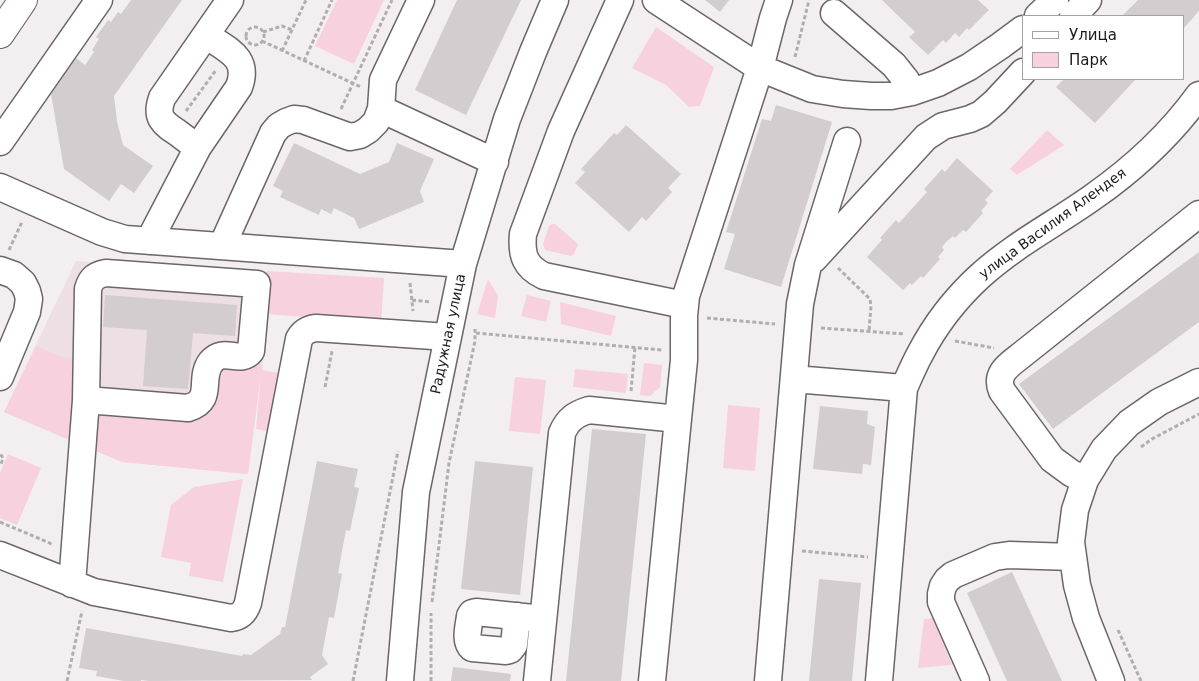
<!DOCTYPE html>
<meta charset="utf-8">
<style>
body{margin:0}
#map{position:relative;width:1199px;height:681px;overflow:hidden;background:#f3eef0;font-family:"DejaVu Sans",sans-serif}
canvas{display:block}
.legend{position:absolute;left:1022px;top:15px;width:162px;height:65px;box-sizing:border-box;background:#fff;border:1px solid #a4a3a4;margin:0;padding:6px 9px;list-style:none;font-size:15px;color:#1c1a1b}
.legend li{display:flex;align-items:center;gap:10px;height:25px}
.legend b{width:25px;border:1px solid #a4a3a4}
</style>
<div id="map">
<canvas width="1199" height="681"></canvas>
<ul class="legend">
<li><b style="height:6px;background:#fff"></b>Улица</li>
<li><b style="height:14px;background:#f7d2de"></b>Парк</li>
</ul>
</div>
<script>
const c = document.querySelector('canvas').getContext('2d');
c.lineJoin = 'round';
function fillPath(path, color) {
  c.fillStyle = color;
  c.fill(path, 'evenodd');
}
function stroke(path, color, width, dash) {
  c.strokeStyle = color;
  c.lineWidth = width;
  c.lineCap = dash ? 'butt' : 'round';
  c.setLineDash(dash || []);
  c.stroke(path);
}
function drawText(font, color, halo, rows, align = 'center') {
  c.font = font + ' "DejaVu Sans",sans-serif';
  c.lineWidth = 4;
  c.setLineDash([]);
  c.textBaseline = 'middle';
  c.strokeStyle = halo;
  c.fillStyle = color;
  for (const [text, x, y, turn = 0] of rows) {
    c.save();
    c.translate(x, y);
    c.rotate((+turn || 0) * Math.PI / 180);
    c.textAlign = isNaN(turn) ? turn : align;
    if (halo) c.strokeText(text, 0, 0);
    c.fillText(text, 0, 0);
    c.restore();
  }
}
const built = new Path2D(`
 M76 261 148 267 172 263 258 271 384 278 381 322 269 314 248 474 122 462 96 451V446L78 444 4 412Z`);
const green = new Path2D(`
 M337 0H384L354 64 315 46Z
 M656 27 714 67 700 106 689 107 666 85 632 68Z
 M1047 130 1064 145 1017 175 1010 169Z
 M552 224H555L578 244 574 254 571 256 545 250 543 244 549 226Z
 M266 271 384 278 381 322 263 314Z
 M488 279 498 296 495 318 477 314Z
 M527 295 551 301 546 322 521 316Z
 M560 302 616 316 611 336 561 324Z
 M36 346 62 357 77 359 72 441 4 412Z
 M227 361 263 365 262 370 279 373 267 431 256 429 261 373 248 474 122 462 96 451 99 410 107 405 212 413 214 376Z
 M644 363 662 365 660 387 650 396 640 395Z
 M575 369 628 374 626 393 573 387Z
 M515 377 546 380 540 434 509 431Z
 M728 405 760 408 755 471 723 468Z
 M8 454 41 468 17 525 0 518V473Z
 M243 479 223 582 189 576 191 563 161 557 171 505 194 487Z
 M933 618 952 665 918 668 924 619Z`);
const building = new Path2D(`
 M131 0H182L114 96 117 121 123 145 153 166 134 193 121 184 109 201 64 169 51 94 76 58 85 65 94 52 92 50 99 39 96 37 108 20 111 22 118 12 121 14Z
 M457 0H521L466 115 415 90Z
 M705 0H729L720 12Z
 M882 0H978L989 10 969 30 967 28 959 37 955 33 946 43 943 40 928 55 909 37 915 32Z
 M1138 0H1199V11L1183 29V16H1122Z
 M1064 79H1136L1095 123 1056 87Z
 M776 105 832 122 781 287 724 269 735 234 726 232 762 119 771 121Z
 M626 125 681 174 668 188 672 192 646 221 642 217 629 232 575 183 585 172 581 169 614 133 617 135Z
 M294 143 360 174 389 162 397 143 434 159 420 191 424 202 359 229 354 218 334 208 331 214 321 209 319 215 280 197 283 191 273 186Z
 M957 158 993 191 985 200 988 203 981 211 983 213 966 232 963 230 955 238 953 236 947 241 942 247 944 250 938 257 940 259 923 278 921 276 912 285 910 283 903 290 867 257 882 240 880 238 896 220 899 223 927 192 924 189 942 169 945 172Z
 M1199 252V322L1053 429 1019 384Z
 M105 295 237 305 235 336 193 333 188 389 143 386 147 330 103 327Z
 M820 406 868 411 867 424 875 427 871 465 863 464 862 474 813 469Z
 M592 429 646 434 621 681H566Z
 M317 461 358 469 354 487 359 488 350 531 346 530 338 573 342 574 334 618 329 617 322 655 328 664 310 677 312 680 149 681 141 680V681H124L96 676 97 671 79 668 86 628 242 656 243 654 251 655 280 634 282 627H285Z
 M475 461 533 467 520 595 461 589Z
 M1012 572 1062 681H1007L967 593Z
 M819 579 861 583 852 681H809Z
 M453 667 511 674 510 681H451Z`);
const path = new Path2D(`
 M246 36a9 9 0 1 1 18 0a9 9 0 1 1-18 0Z
 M263 32 282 26 292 30
 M262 41 361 87
 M282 51 306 0
 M795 57 809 0
 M304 61 332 0
 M341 109 392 0
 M186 111 216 70
 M9 250 22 222
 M838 268 870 299 871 306 869 331
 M410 283 413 311
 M412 300 431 302
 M707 318 775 324
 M821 328 905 334
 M476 333 662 350
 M955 341 994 348
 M325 387 332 351
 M631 391 635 347
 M1141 447 1152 439 1199 414
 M0 455 2 456 3 459 0 466
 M0 522 52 544
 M802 551 868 557
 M432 602 449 463 475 341V329
 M1118 630 1141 681
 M67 681 82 611
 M353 681 398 451
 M431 681V613`);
const minor = new Path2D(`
 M620 0 561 131 523 234C521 255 525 267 544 276L684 305
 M656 0 760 68 812 89 843 94 871 96H891L912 92 938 83 969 67 1000 46 1023 29
 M834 13 894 65 906 80 912 92
 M1038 16 1055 0
 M1073 16 1088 0
 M381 109 495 162
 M0 142 99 0
 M198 147C191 143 184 138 178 133 163 123 155 118 162 98L230 0
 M0 187 102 232 125 239 463 264
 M149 241 198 147 239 87C250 57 227 50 206 35
 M222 246 273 133 279 126 286 122 294 119 303 120 350 137 360 135 368 130 376 122 381 109 383 80 421 0
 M814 259 926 137 943 126 970 119 981 114 995 102 1023 72
 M0 270 14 275 23 283 27 291 29 299 27 312 0 377
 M794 379 904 388
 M678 419 684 360V316L686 296 760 68 773 18 779 0
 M1085 480 1071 473 1052 459 1002 391C994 372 1011 364 1024 353L1199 214
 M0 555 94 592 231 618C241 617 245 612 248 603L299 339C303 332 308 329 316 328L448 337
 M72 584 86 400 88 289C91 278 96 275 106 273L257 284 251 351C240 365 224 346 211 362 198 379 215 400 188 408L86 400
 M517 616 514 645 510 650 506 651 472 648C464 641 469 626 470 616L472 613 476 612 543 619
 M400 681 416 492 463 264 507 119 533 52 555 0
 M537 681 562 433C568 419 576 414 589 410L678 419 652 681
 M768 681 800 304 808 265 847 141
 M879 681 904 388C909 377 914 365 920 354 935 325 956 298 980 276 1014 245 1055 224 1093 197 1133 169 1170 135 1199 95
 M976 681 941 602V594L943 586 947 580 953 575 995 557 1009 555 1073 557
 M1111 681 1086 618 1077 585 1071 542 1075 510 1085 480 1104 449 1129 423 1159 402 1199 382`);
const major = new Path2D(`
 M0 34 23 0`);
const streetNames = [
 ["улица Василия Алендея",1053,224,-36],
 ["Радужная улица",449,334,-78]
];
fillPath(built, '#eddfe3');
fillPath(green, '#f7d2de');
fillPath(building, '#d3cdcf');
stroke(minor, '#6b6768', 29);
stroke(major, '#6b6768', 30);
stroke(path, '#b2aeb0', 3, [4, 2.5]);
stroke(minor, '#fff', 26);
stroke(major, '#fff', 28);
drawText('14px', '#1c1a1b', '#fff', streetNames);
</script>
